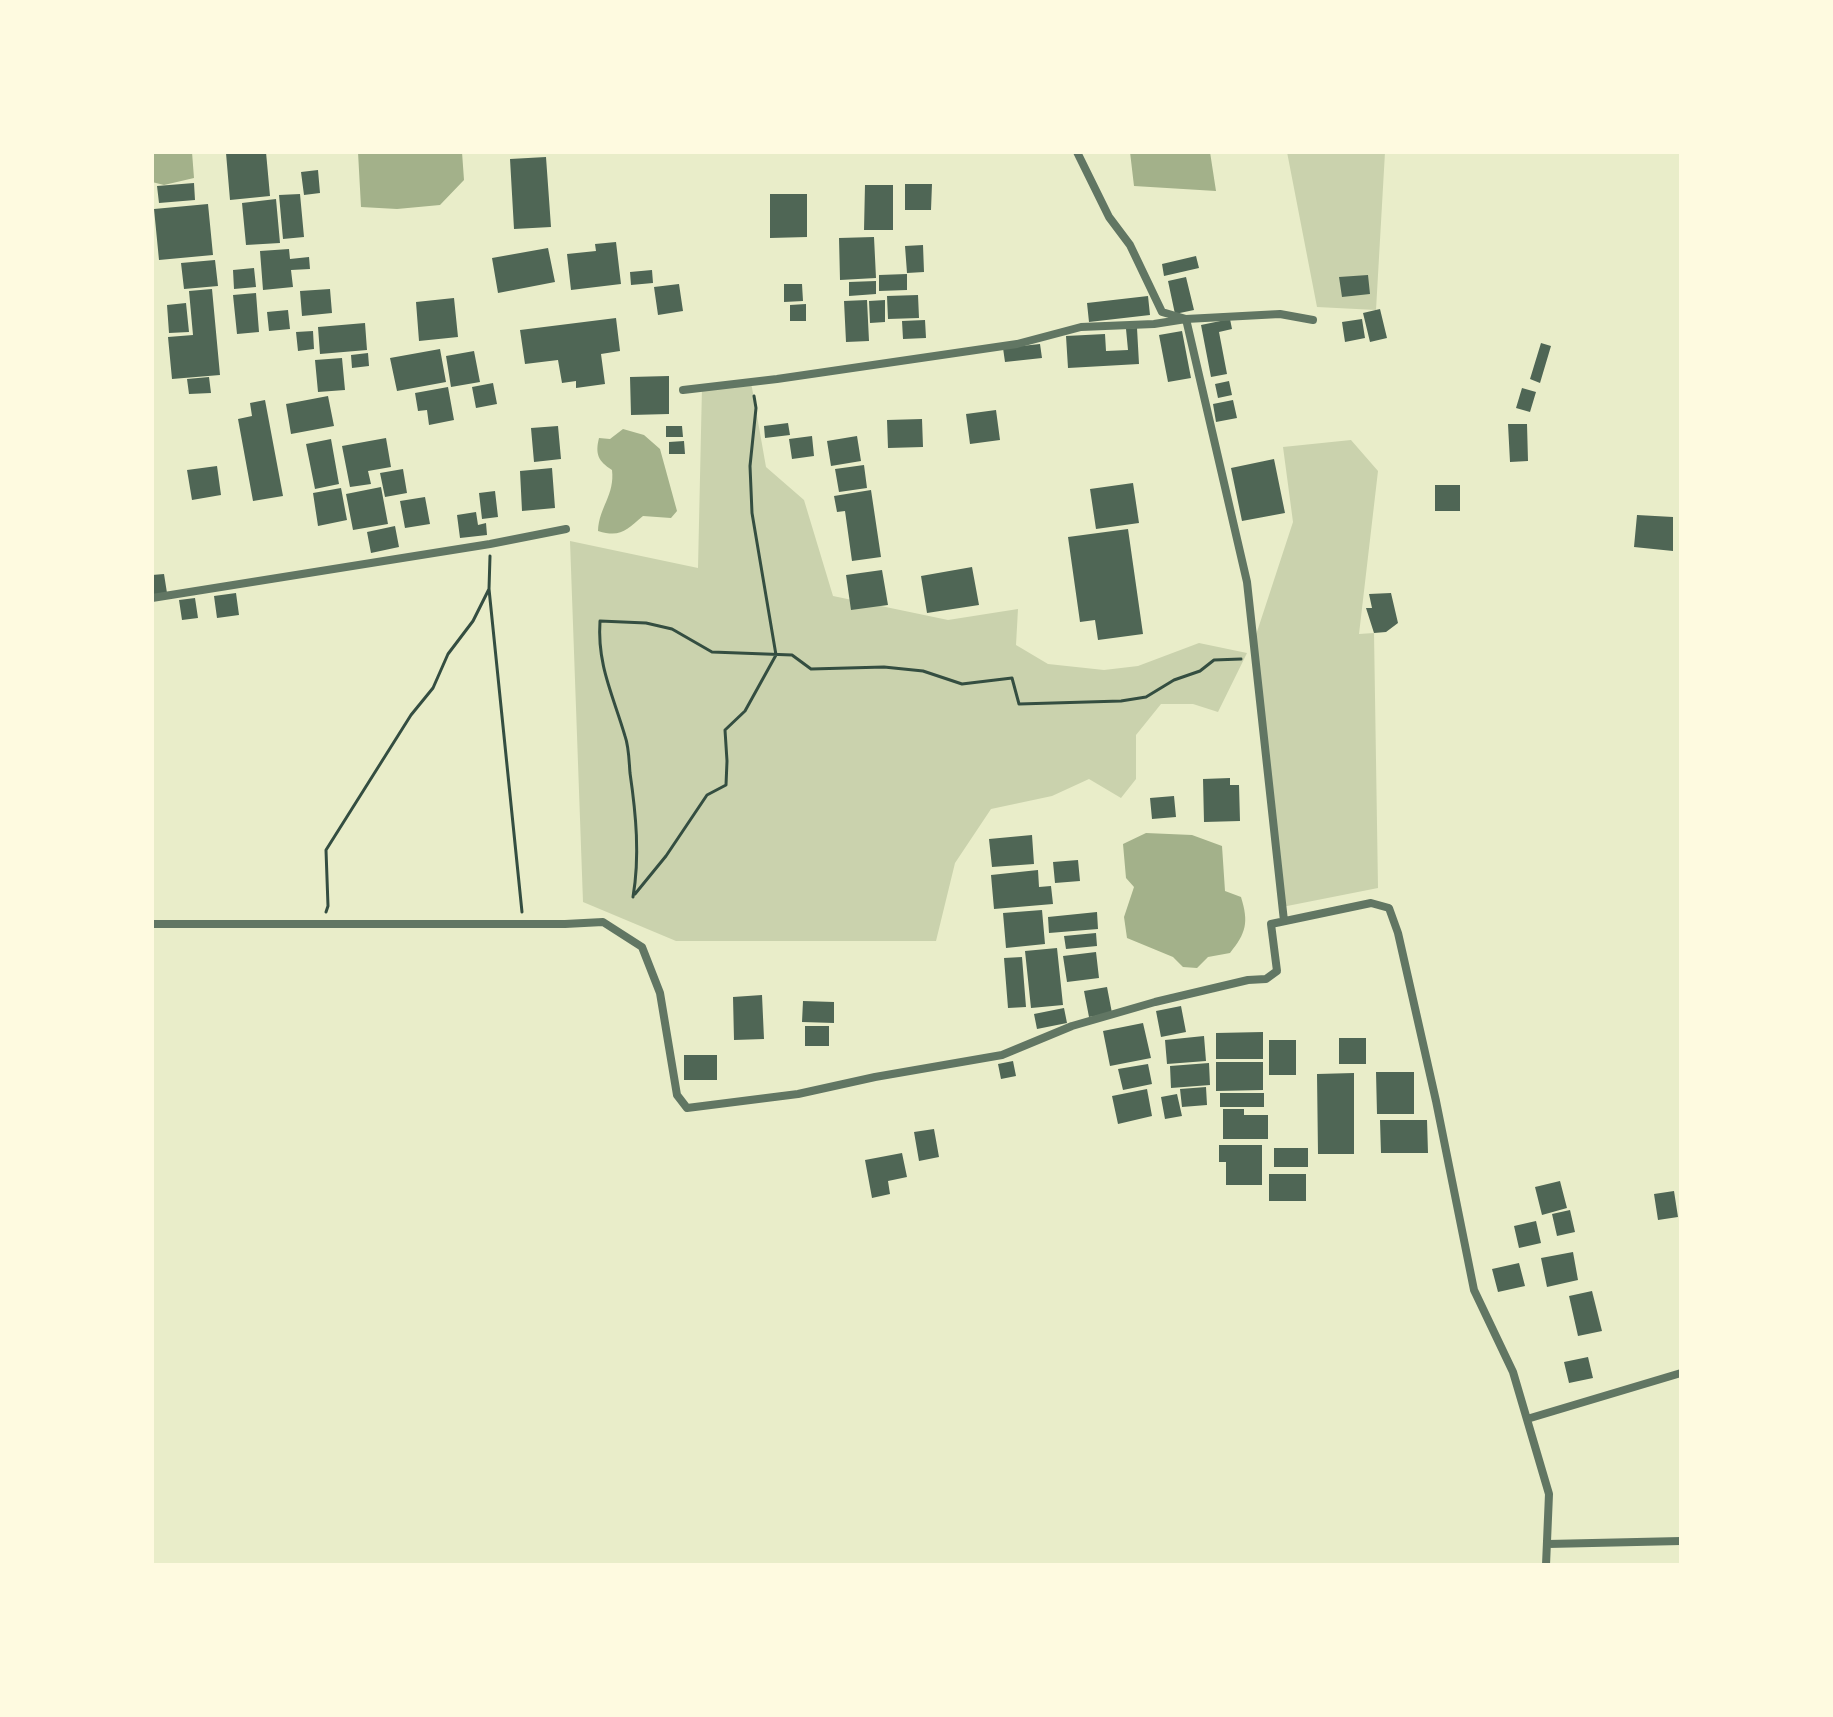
<!DOCTYPE html>
<style>
body{margin:0}
#map{position:relative;width:1833px;height:1717px;overflow:hidden;background:#e9edc9;font-family:Inter,sans-serif}
canvas{display:block}
.frame{position:absolute;inset:0;border:154px solid #fefae0;pointer-events:none}
</style>
<div id="map">
<canvas width="1833" height="1717"></canvas>
<div class="frame"></div>
</div>
<script>
const c = document.querySelector('canvas').getContext('2d');
c.lineJoin = 'round';
function fillPath(path, color) {
  c.fillStyle = color;
  c.fill(path, 'evenodd');
}
function stroke(path, color, width, dash) {
  c.strokeStyle = color;
  c.lineWidth = width;
  c.lineCap = dash ? 'butt' : 'round';
  c.setLineDash(dash || []);
  c.stroke(path);
}
const green = new Path2D(`
 M1287 152H1385L1376 310 1317 307Z
 M751 382 766 467 804 500 833 596 948 620 1018 609 1016 645 1048 664 1104 670 1138 666 1199 643 1247 653 1218 712 1193 704H1161L1136 735V779L1121 798 1089 779 1052 796 991 809 955 863 936 941H676L583 902 570 541 698 568 702 387Z
 M1351 440 1378 471 1359 634 1374 633 1378 888 1282 907 1253 644 1293 522 1283 447Z`);
const water = new Path2D(`
 M152 152H192L194 178 164 185 152 182Z
 M358 152H462L464 180 440 205 397 209 361 207Z
 M1130 152H1210L1216 191 1134 186Z
 M623 429 644 435 660 449 677 511 671 518 643 516C626 530 621 538 598 531 599 507 615 495 612 470 598 461 595 454 599 438L610 439Z
 M1146 833 1192 835 1222 846 1225 891 1241 897C1249 923 1246 933 1230 953L1208 957 1197 968 1183 967 1173 957 1127 938 1124 917 1134 887 1126 878 1123 844Z`);
const building = new Path2D(`
 M266 152 270 196 230 200 226 153Z
 M546 157 551 227 514 229 510 159Z
 M318 170 320 193 304 195 301 172Z
 M194 183 195 200 159 203 157 186Z
 M905 184H932L931 210H905Z
 M865 185H893V230H864Z
 M300 194 304 237 283 239 279 195Z
 M770 194H807V237L770 238Z
 M276 199 280 243 246 245 242 203Z
 M208 204 213 255 159 260 154 209Z
 M874 237 876 278 840 280 839 238Z
 M616 242 621 284 571 290 567 254 596 251 595 244Z
 M923 245 924 272 907 273 905 246Z
 M548 248 555 282 498 293 492 258Z
 M289 249 290 259 309 257 310 269 291 270 293 287 263 290 260 251Z
 M1196 256 1199 268 1164 276 1162 264Z
 M215 260 218 286 184 289 181 263Z
 M254 268 256 287 234 289 233 270Z
 M652 270 653 283 631 285 630 272Z
 M907 274V290L879 291V275Z
 M1368 275 1370 294 1342 297 1339 277Z
 M1186 277 1194 310 1175 314 1168 281Z
 M876 281V294L849 296V282Z
 M679 284 683 311 658 315 654 287Z
 M784 284H802L803 301 784 302Z
 M212 289 220 375 172 379 168 337 193 335 189 291Z
 M330 289 332 313 302 316 300 291Z
 M256 293 259 332 237 334 233 295Z
 M918 295 919 318 888 319 887 296Z
 M1148 296 1150 315 1089 322 1087 303Z
 M454 298 458 337 419 341 416 302Z
 M867 300 869 341 846 342 844 301Z
 M885 300V322L870 323 869 301Z
 M186 303 189 332 169 333 167 305Z
 M806 304V321H790V305Z
 M1380 309 1387 338 1370 342 1363 313Z
 M288 310 290 329 269 331 267 312Z
 M616 318 620 351 601 354 605 384 576 388V381L562 383 558 360 525 364 520 330Z
 M1230 319 1232 329 1219 332 1227 374 1211 377 1201 325Z
 M1362 319 1365 338 1345 342 1342 322Z
 M925 320 926 338 903 339 902 321Z
 M365 323 367 350 320 354 318 327Z
 M1137 328 1139 364 1068 368 1066 336 1105 334 1106 351 1128 350 1126 329Z
 M313 331 314 349 298 351 296 332Z
 M1182 331 1191 378 1168 382 1159 335Z
 M1541 343 1551 346 1540 383 1530 379Z
 M1040 344 1042 358 1005 362 1003 348Z
 M440 349 446 382 397 391 390 358Z
 M474 351 480 382 451 387 446 356Z
 M368 353 369 366 352 368 351 355Z
 M342 358 345 390 318 392 315 360Z
 M669 376V414L631 415 630 377Z
 M209 377 211 393 189 394 187 379Z
 M1229 381 1232 395 1218 398 1215 384Z
 M493 383 497 404 476 408 472 387Z
 M448 387 454 420 429 425 427 410 418 411 415 393Z
 M1522 388 1536 392 1530 412 1516 408Z
 M328 396 334 426 291 434 286 404Z
 M265 400 283 496 253 501 238 419 252 416 250 403Z
 M1233 400 1237 418 1216 422 1213 404Z
 M996 410 1000 440 970 444 966 414Z
 M922 419 923 447 888 448 887 420Z
 M788 423 790 435 765 438 764 426Z
 M1508 424H1527L1528 461 1510 462Z
 M558 426 561 459 534 462 531 428Z
 M666 426H682L683 437H666Z
 M812 436 814 456 792 459 789 439Z
 M857 436 861 461 831 466 827 441Z
 M386 438 391 467 368 471 371 484 350 487 342 446Z
 M331 439 339 484 315 489 306 444Z
 M684 441 685 454H669V442Z
 M1274 459 1285 513 1242 521 1231 468Z
 M864 465 867 488 839 492 835 469Z
 M217 466 221 495 192 500 187 470Z
 M552 468 555 508 522 511 520 471Z
 M403 469 407 493 385 497 380 473Z
 M1133 483 1139 523 1096 529 1090 489Z
 M1435 485H1460V511H1435Z
 M381 487 388 524 353 530 346 494Z
 M341 488 347 520 318 526 313 493Z
 M871 490 881 557 852 561 845 511 837 512 834 496Z
 M495 491 498 517 482 519 479 493Z
 M425 497 430 524 405 528 400 501Z
 M476 512 478 525 486 523 487 535 460 538 457 515Z
 M1637 515 1673 517V551L1634 547Z
 M395 526 399 547 371 553 367 532Z
 M1128 529 1143 634 1098 640 1095 620 1080 622 1068 537Z
 M972 567 979 605 927 613 921 576Z
 M882 570 888 605 851 610 846 575Z
 M164 574 167 593 152 595V575Z
 M236 593 239 615 217 618 214 596Z
 M1391 593 1398 623 1386 632 1374 633 1366 608H1372L1369 594Z
 M195 598 198 618 182 620 179 600Z
 M1230 778V785H1239L1240 821 1204 822 1203 779Z
 M1174 796 1176 817 1152 819 1150 798Z
 M1032 835 1034 864 992 867 989 839Z
 M1078 860 1080 881 1055 883 1053 862Z
 M1038 870 1039 887 1051 886 1053 904 994 909 991 875Z
 M1042 910 1045 944 1006 948 1003 913Z
 M1097 912 1098 929 1049 933 1048 917Z
 M1096 933 1097 946 1066 949 1064 936Z
 M1057 948 1063 1005 1031 1008 1025 951Z
 M1096 952 1099 978 1067 982 1063 956Z
 M1022 957 1026 1007 1008 1008 1004 958Z
 M1107 987 1112 1013 1089 1017 1084 991Z
 M762 995 764 1039 734 1040 733 997Z
 M803 1001 834 1002V1023L802 1022Z
 M1181 1006 1186 1032 1161 1037 1156 1011Z
 M1064 1008 1067 1023 1037 1029 1034 1014Z
 M1143 1023 1151 1058 1110 1066 1103 1031Z
 M805 1026H829V1046H805Z
 M1263 1032V1059H1216V1033Z
 M1204 1036 1206 1061 1167 1064 1165 1040Z
 M1339 1038H1366V1064H1339Z
 M1269 1040H1296V1075H1269Z
 M684 1055H717V1080H684Z
 M1013 1061 1016 1076 1001 1079 998 1064Z
 M1216 1062H1263V1090L1216 1091Z
 M1209 1063 1210 1085 1171 1088 1170 1066Z
 M1148 1064 1152 1084 1123 1090 1118 1069Z
 M1376 1072H1414V1114H1377Z
 M1354 1073V1154H1318L1317 1074Z
 M1206 1087 1207 1105 1182 1107 1180 1089Z
 M1147 1089 1152 1116 1118 1124 1112 1096Z
 M1220 1093H1264V1107H1220Z
 M1177 1094 1182 1116 1165 1119 1161 1097Z
 M1223 1109H1244V1115H1268V1139H1223Z
 M1380 1120H1427L1428 1153H1381Z
 M934 1129 939 1157 919 1161 914 1132Z
 M1219 1145H1262V1185H1226V1162H1219Z
 M1274 1148H1308V1167H1274Z
 M902 1153 907 1177 888 1181 890 1194 872 1198 865 1160Z
 M1269 1174H1306V1201H1269Z
 M1560 1181 1567 1208 1542 1215 1535 1187Z
 M1674 1191 1678 1217 1658 1220 1654 1194Z
 M1570 1210 1575 1232 1557 1236 1552 1214Z
 M1536 1221 1541 1243 1519 1248 1514 1226Z
 M1573 1252 1578 1280 1547 1287 1541 1258Z
 M1519 1263 1525 1286 1498 1292 1492 1269Z
 M1592 1291 1602 1331 1578 1336 1569 1296Z
 M1588 1357 1593 1378 1569 1383 1564 1362Z`);
const path = new Path2D(`
 M489 589 522 912
 M635 894 666 856 707 795 726 785 727 761 725 730 745 711 776 655 752 513 750 466 756 408 754 396
 M633 897C640 856 636 814 630 773 629 761 629 747 625 736 613 695 597 665 600 621L646 623 672 629 712 652 792 655 811 669 884 667 923 671 962 684 1012 678 1019 704 1121 701 1146 697 1174 680 1200 671 1214 660 1241 659
 M326 912 328 906 326 850 411 715 433 688 448 654 473 621 489 589 490 556`);
const minor = new Path2D(`
 M1077 152 1109 217 1130 245 1162 312 1186 319 1247 582 1284 921
 M683 390 777 379 1017 344 1081 327 1154 324 1186 319 1280 314 1313 320
 M152 598 490 544 566 529
 M152 924H565L603 922 642 947 660 993 677 1095 687 1108 798 1094 875 1077 1002 1055 1072 1026 1155 1002 1248 980 1266 979 1277 971 1271 924 1371 903 1389 908 1398 933 1436 1101 1474 1290 1513 1372 1549 1494 1546 1565
 M1527 1419 1681 1373
 M1548 1544 1681 1541`);
fillPath(green, '#cad2ad');
fillPath(water, '#a3b18a');
fillPath(building, '#4f6655');
stroke(path, '#344e41', 3);
stroke(minor, '#617663', 8);
</script>
